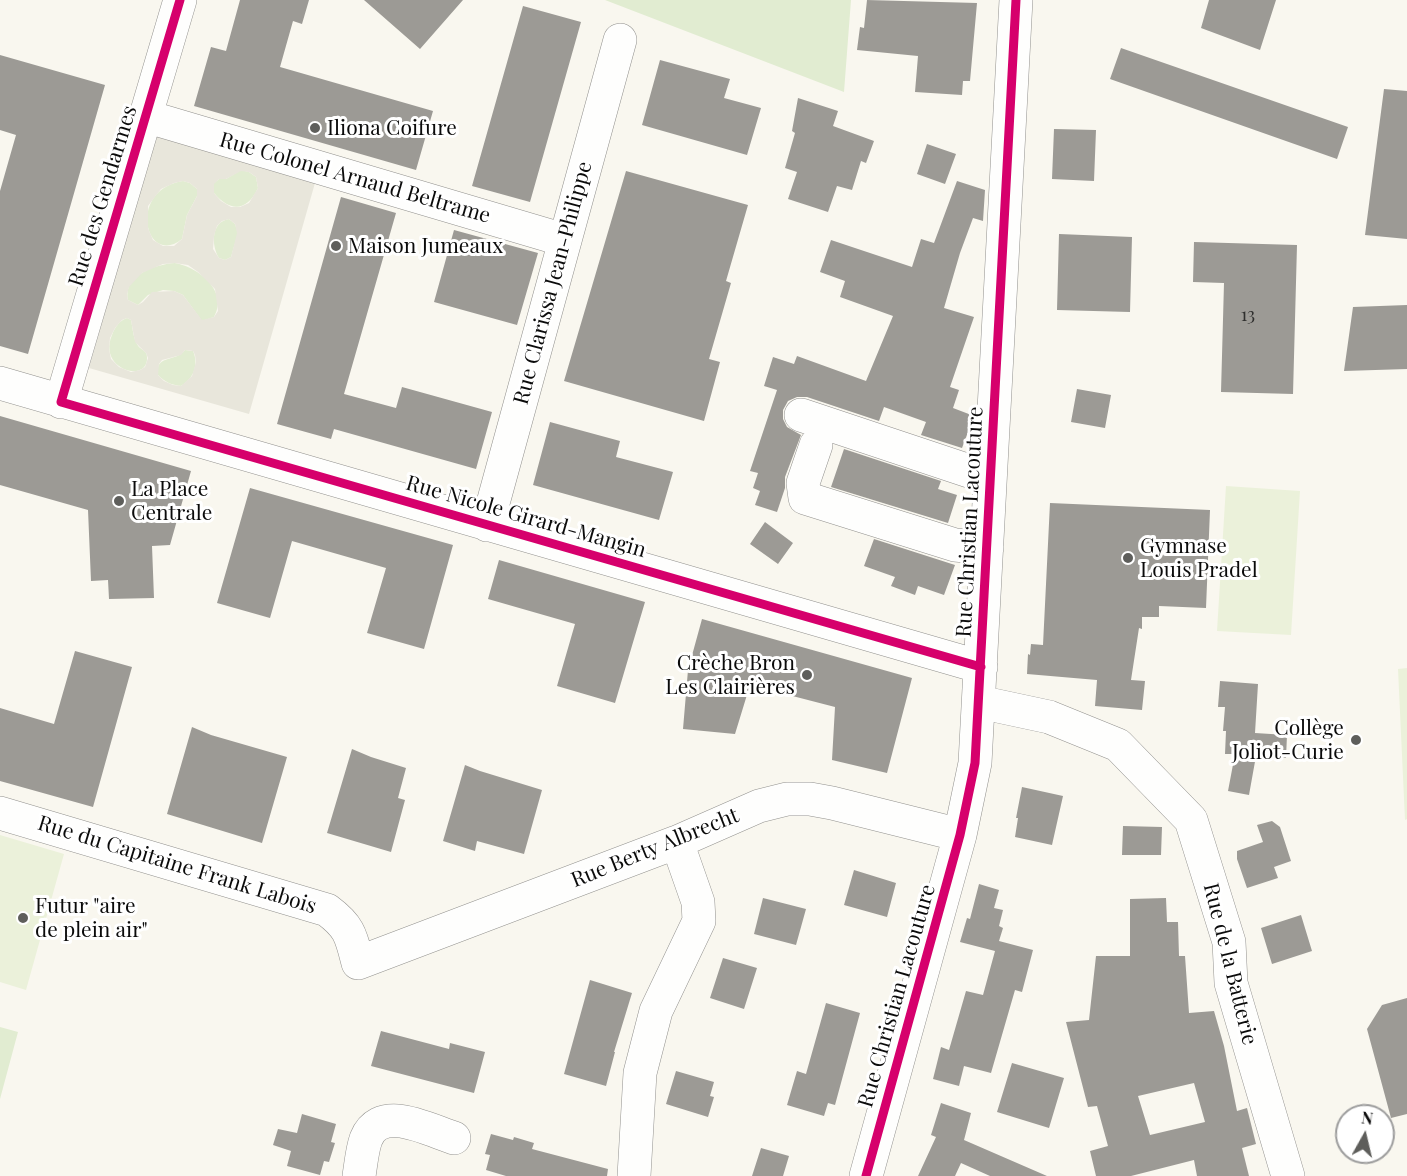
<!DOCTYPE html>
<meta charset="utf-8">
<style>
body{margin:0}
#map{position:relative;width:1407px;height:1176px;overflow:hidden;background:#f9f7ef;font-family:"Playfair Display",serif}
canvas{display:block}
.north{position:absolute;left:1335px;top:1104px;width:60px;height:60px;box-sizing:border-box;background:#fff;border:2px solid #9d9d9d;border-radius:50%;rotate:8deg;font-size:16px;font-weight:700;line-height:24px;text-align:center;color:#0b0b0b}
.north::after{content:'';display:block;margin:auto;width:21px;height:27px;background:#5e5e5b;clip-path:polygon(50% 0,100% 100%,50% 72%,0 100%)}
</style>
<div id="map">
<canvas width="1407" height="1176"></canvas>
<div class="north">N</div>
</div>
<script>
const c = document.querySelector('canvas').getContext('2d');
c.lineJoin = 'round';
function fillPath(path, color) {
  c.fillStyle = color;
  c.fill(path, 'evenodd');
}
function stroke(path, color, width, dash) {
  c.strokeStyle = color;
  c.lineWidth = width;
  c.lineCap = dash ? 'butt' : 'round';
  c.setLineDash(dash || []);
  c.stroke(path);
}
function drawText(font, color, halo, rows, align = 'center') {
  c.font = font + ' "Playfair Display",serif';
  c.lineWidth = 6;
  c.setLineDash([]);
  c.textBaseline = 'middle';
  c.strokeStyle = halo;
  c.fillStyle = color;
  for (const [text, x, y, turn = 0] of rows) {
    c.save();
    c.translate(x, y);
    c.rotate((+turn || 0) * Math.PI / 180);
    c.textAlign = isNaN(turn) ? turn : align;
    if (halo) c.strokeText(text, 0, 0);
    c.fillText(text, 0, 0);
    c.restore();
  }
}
const green = new Path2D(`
 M605 0H851L844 92Z
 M241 170 249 172 256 177 258 188C247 212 230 212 214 193V183L219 179H226Z
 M183 181 190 183 197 189V196L187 215 182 239C146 268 126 190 183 181Z
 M229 219 235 224 238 233 231 257 225 260 219 258C211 245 211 222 229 219Z
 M175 263C198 267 229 291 214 317L202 321 183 295 174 291 163 290 148 295 138 305 128 300C122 275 157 264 175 263Z
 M127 318 131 320C133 329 133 340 139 347 142 350 147 351 147 357 149 384 97 370 112 335 115 327 119 321 127 318Z
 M185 350 193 351C199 365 194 378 181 386 171 385 165 382 158 375 155 354 175 363 185 350Z
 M0 1027 18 1032 0 1099Z`);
const pitch = new Path2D(`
 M1226 486 1300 491 1291 635 1217 631Z
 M1407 668V819L1405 820 1398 669Z
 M0 835 64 854 26 990 0 982Z`);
const plaza = new Path2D(`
 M157 130 317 176 249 414 89 368ZM241 171 249 172 256 177 258 188 249 203 240 207H231L221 201 214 193V184L219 179H226ZM183 181 190 183 197 189V196L187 215 182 239 174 246H163L153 240 148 228V206L161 189 174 183ZM229 219 235 224 237 233 231 257 225 260 219 258 213 249 214 236 217 226 222 221ZM175 263 188 265 198 272 215 289 218 311 214 317 202 320 183 295 174 291 152 292 143 302 138 305 128 300 127 294 129 287 142 273 163 264ZM127 318 131 320 135 342 146 353 148 358 145 367 140 370 131 372 119 367 111 359 109 349 110 338 115 328 122 320ZM185 350 193 351 195 355 196 362 192 376 181 386 173 385 164 381 158 375 159 364 162 360 181 355Z`);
const building = new Path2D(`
 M240 0H309L302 24 293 21 280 67 433 111 416 170 194 106 211 47 226 51Z
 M364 0H463L420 49Z
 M867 0 977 3 970 81H963L962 95 915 92 918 56 857 50 860 27 864 28Z
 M1209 0H1276L1260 50 1201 28Z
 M523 6 581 22 530 202 472 186Z
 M1121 48 1348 127 1337 159 1110 79Z
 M0 55 105 85 28 354 0 346V191L16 135 0 130Z
 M660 60 730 79 724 98 761 108 747 155 642 125Z
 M1384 89 1407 91V239L1365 235Z
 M798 98 838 111 833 126 874 141 866 163 861 161 852 190 837 186 828 212 788 199 797 172 785 168 795 133 792 131Z
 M1054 129 1096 130 1094 181 1052 179Z
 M927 144 956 154 945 184 917 174Z
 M626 171 748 205 726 281 731 283 709 359 720 362 704 421 564 381Z
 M957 181 985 190 983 221 973 218 960 253 944 308 974 317 950 387 959 390 953 408 974 416 962 448 921 435 926 422 884 407 879 421 807 397H797L788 401 783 410V419L787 427 801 435 785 477V488L777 512 755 505 760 491 753 488 758 473 750 471 777 390 764 386 773 357 794 364 797 356 866 381 893 316 840 297 845 281 820 272 831 240 912 267 921 239 934 243Z
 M341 197 396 213 344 394 396 408 402 387 492 412 476 469 334 429 331 439 277 424Z
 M454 230 538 253 517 325 434 302Z
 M1059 234 1132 237 1130 312 1057 310Z
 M1194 242 1297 245 1293 394 1221 392 1224 283 1193 282Z
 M1407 305V369L1344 371 1353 307Z
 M1077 389 1111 395 1105 428 1071 422Z
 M0 416 191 471 170 545 152 546 154 598 109 599 108 580 91 581 88 510 0 485Z
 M550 422 620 441 616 457 673 472 659 520 533 485Z
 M844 449 941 481 938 489 957 495 948 523 831 487Z
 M250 488 453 545 424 649 367 633 386 568 292 541 270 618 217 603Z
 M1050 503 1210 510 1206 608 1159 606V617H1142V629L1139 628 1131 680 1145 681 1142 710 1095 706 1097 680 1027 674 1028 654 1030 655 1031 644 1043 645Z
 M765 522 793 543 778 564 750 544Z
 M874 539 955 565 944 595 918 586 915 595 891 586 895 577 864 566Z
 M499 560 645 602 615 703 557 686 575 624 488 599Z
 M702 619 912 678 887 773 832 760 835 707 750 685 735 734 683 729 688 670Z
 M75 651 132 667 93 807 0 781V708L54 724Z
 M1220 681 1258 684 1255 733 1287 735 1286 758 1256 756 1249 795 1228 791 1235 754H1225L1226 731H1223L1225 707H1218Z
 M192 727 211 735 287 757 262 843 167 814Z
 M352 749 371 757 406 768 398 798 405 800 391 852 327 833Z
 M465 765 480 771 542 790 524 854 477 841 475 851 443 841Z
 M1022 787 1063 796 1052 845 1015 837 1018 818H1016Z
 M1272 821 1280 827 1291 861 1274 867 1278 878 1247 888 1237 859V851L1263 842 1257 825Z
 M1123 826 1162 827 1161 855H1122Z
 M854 870 896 883 887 917 844 905Z
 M979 884 999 890 994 908 1003 910 999 926 1003 928 999 941 1033 950 1022 992 1015 990 991 1073 964 1066 959 1086 933 1079 941 1047 949 1050 966 991 983 995 995 951 960 942 967 918 970 919Z
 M763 898 806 909 796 945 754 934Z
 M1166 898 1167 922H1178L1179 956H1185L1189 1013 1214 1011 1224 1046 1237 1111 1247 1108 1256 1144 1242 1148 1249 1176H1197L1194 1160 1131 1176H1096L1090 1151 1108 1146 1097 1106 1088 1107 1066 1022 1089 1020 1096 956H1130V899ZM1194 1083 1205 1122 1150 1135 1138 1096Z
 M1301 915 1312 951 1272 964 1261 928Z
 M723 958 757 968 744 1009 710 998Z
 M590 980 632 993 614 1052H615L606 1086 564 1074Z
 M1407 998V1114L1391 1118 1367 1029 1382 1005Z
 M826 1003 860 1013 835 1105 828 1103 824 1116 787 1105 797 1071 806 1074Z
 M381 1031 449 1049 450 1043 485 1052 474 1093 371 1066Z
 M1012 1063 1064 1078 1049 1128 997 1112Z
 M676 1071 714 1082 710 1096 714 1097 708 1117 666 1104Z
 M941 1103 971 1113 964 1140 1047 1176H990L961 1163 955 1176H918L936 1137 931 1135Z
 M302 1114 336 1124 331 1142 335 1143 329 1162 324 1161 320 1175 287 1166 291 1151 273 1145 278 1129 297 1133Z
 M491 1134 513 1140 514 1137 534 1143 532 1149 608 1169 607 1176H506L486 1170 490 1155 485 1154Z
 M761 1148 789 1156 783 1176H752Z`);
const minor = new Path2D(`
 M145 116 564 240
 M0 383 981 667
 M61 402 180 0
 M801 415 990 478
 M816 445 803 483 805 498 955 545 987 548
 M487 525 620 40
 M979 702 1049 717 1118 745 1191 820 1229 942 1231 983 1288 1176
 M0 813 327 910C350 927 351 936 358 963L677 842 759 806 787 799H810L832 803 960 835
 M359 1176C361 1164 362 1150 366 1139 380 1103 429 1130 454 1138
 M634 1176 640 1073 656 1011 699 921 698 902 677 842
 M866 1176 960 835 975 763 1016 0`);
const cycleway = new Path2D(`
 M180 0 61 402 981 667
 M866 1176 960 835 975 763 1016 0`);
const markers = [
 [315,128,6,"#5e5e5b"],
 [336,246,6,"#5e5e5b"],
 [119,501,6,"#5e5e5b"],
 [1128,558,6,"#5e5e5b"],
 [807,675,6,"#5e5e5b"],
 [1356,740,6,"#5e5e5b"],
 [23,918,6,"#5e5e5b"]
];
const numberNames = [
 ["13",1248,315]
];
const poiNames = [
 ["Iliona Coifure",327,128],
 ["Maison Jumeaux",348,246],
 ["La Place",131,489],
 ["Centrale",131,513],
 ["Gymnase",1140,546],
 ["Louis Pradel",1140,570],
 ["Crèche Bron",795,663,"right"],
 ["Les Clairières",795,687,"right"],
 ["Collège",1344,728,"right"],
 ["Joliot-Curie",1344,752,"right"],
 ["Futur \"aire",35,906],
 ["de plein air\"",35,930]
];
const streetNames = [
 ["Rue Colonel Arnaud Beltrame",355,178,16],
 ["Rue des Gendarmes",103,196,-73],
 ["Rue Clarissa Jean-Philippe",553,283,-75],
 ["Rue Nicole Girard-Mangin",526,517,16],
 ["Rue Christian Lacouture",970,522,-87],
 ["Rue Berty Albrecht",655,848,-22],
 ["Rue du Capitaine Frank Labois",177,865,17],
 ["Rue de la Batterie",1230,964,76],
 ["Rue Christian Lacouture",897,996,-74]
];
fillPath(green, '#e1ecd1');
fillPath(pitch, '#ebf1da');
fillPath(plaza, '#e8e6db');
fillPath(building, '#9c9a95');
stroke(minor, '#92918e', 34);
stroke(minor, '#fefefd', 33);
stroke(cycleway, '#d6006c', 9);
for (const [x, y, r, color] of markers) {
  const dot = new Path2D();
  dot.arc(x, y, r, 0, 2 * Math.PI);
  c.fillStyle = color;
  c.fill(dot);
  stroke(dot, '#fff', 2);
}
drawText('18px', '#2f2f2e', null, numberNames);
drawText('21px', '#0b0b0b', '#fff', poiNames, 'left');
drawText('21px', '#0b0b0b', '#fff', streetNames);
</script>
